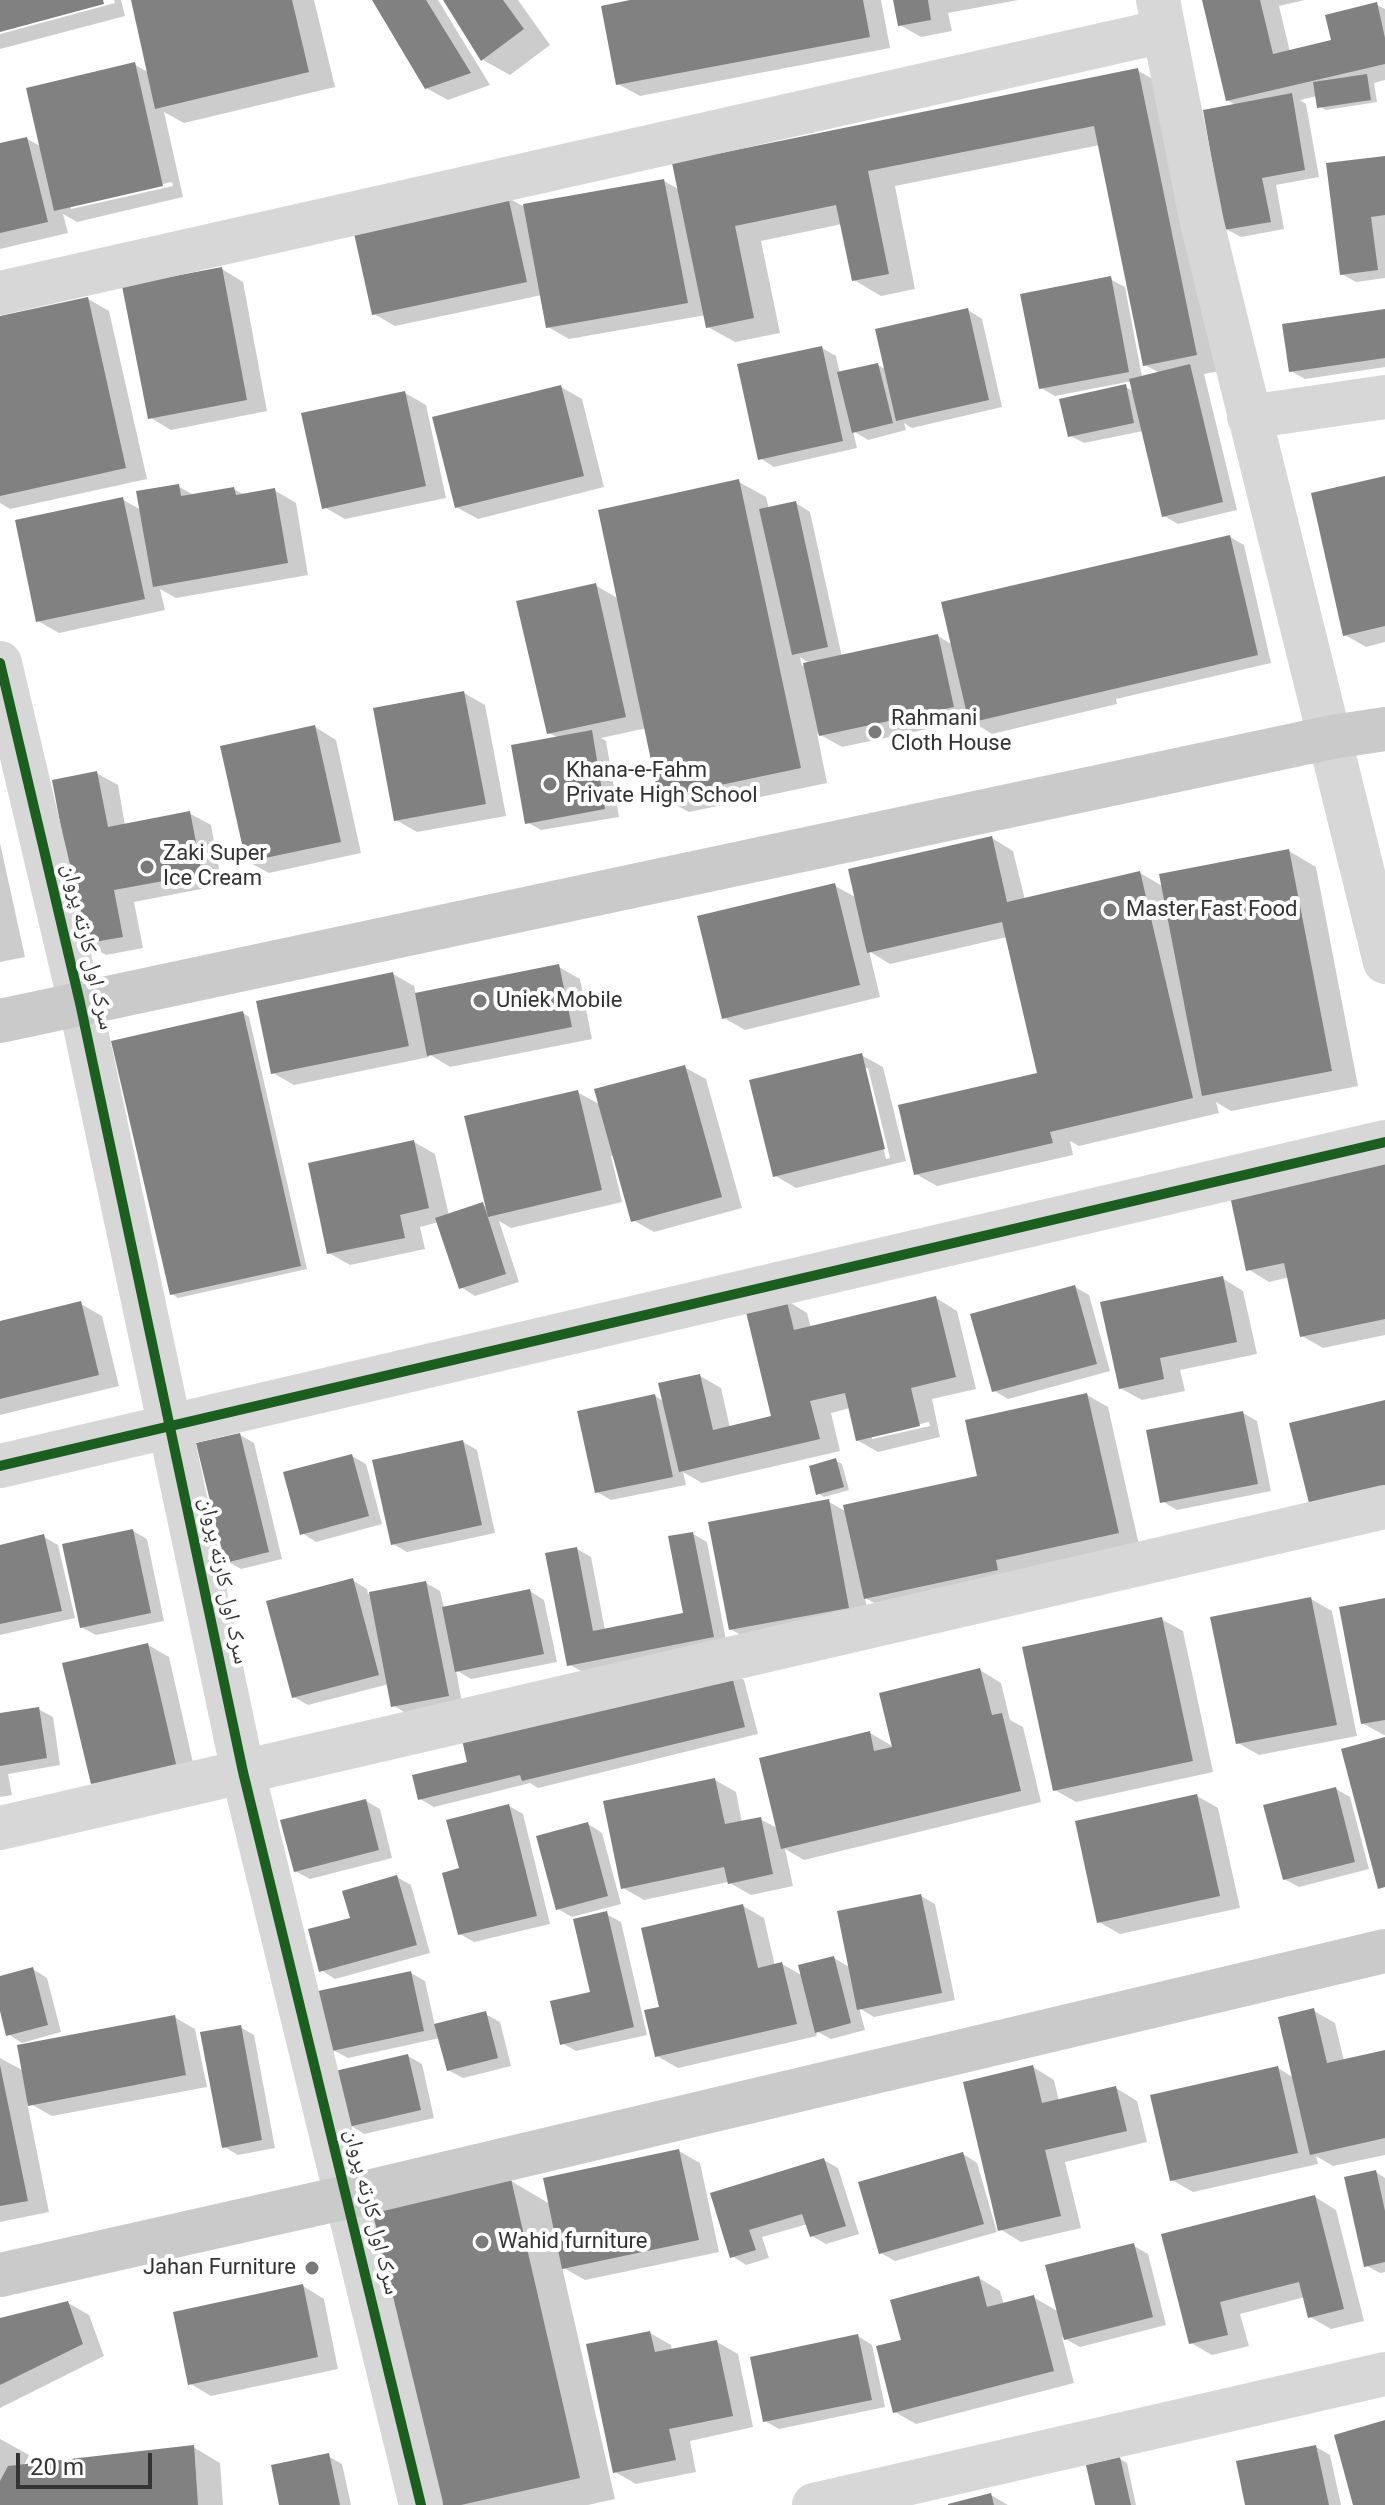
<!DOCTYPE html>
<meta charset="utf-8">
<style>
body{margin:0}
#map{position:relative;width:1385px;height:2505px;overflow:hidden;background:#fff;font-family:Roboto,sans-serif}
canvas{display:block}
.scale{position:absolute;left:16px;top:2453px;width:136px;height:36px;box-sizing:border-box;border:4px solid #333;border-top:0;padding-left:10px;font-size:24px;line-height:28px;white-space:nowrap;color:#333;-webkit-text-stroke:6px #fff;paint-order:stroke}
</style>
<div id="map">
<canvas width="1385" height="2505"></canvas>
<div class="scale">20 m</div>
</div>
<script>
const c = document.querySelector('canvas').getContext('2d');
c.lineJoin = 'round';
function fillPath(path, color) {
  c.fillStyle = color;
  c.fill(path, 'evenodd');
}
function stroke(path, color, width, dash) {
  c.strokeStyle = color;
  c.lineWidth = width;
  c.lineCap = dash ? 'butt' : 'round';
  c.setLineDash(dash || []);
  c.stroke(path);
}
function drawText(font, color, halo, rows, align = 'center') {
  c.font = font + ' Roboto,"Noto Naskh Arabic",sans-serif';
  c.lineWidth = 8;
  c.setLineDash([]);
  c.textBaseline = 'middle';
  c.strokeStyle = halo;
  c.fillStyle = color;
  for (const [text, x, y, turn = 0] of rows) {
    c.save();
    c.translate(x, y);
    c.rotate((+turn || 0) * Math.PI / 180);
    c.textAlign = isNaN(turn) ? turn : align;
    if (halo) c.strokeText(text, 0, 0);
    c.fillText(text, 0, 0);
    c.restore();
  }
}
const shadow = new Path2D(`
 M114 0H121L125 16 0 49V34L115 3Z
 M133 0H314L335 87 184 123 164 112 183 197 77 222 63 214 68 233 0 249V145L27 139 42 147 134 64 149 73ZM172 182 173 186 71 209V205Z
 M375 0H438L490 85 448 100 426 88Z
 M445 0H518L550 45 510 75 483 60Z
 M641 0H881L890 48 640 96 618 84Z
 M895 0H1018L948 13 952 31 921 37 900 25Z
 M1204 0H1305L1279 6 1290 52 1334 42 1377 5 1385 9V80L1374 83 1377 102 1326 110 1319 106 1317 96 1300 100 1306 104 1319 177 1276 185 1284 229 1241 237 1226 229 1237 106 1227 100Z
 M1137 70 1165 86 1224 370 1204 374 1237 510 1178 524 1164 516 1143 431 1084 443 1069 435 1126 387 1134 392 1132 381 1055 396 1041 388 1110 279 1125 287 1142 377 1160 373 1145 365 1100 145 895 186 915 289 881 296 854 280 842 224 761 241 780 333 735 342 708 327 706 315 569 339 548 327 542 295 395 326 374 314 508 198 523 206 664 181 680 190Z
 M1385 158V278L1356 282 1342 274Z
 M222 269 243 282 267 411 171 430 149 417Z
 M88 299 109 311 147 479 10 509 0 503V318Z
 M968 310 982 319 1002 407 912 428 904 423 906 430 868 440 853 431 857 448 774 467 760 458 822 348 836 356 840 374 878 365 887 370Z
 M1385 311V367L1305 379 1291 371Z
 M561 387 582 399 604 487 478 519 456 507Z
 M405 393 426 405 446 498 345 519 324 507Z
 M1385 478V642L1366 647 1345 635Z
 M739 482 766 497 769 509 796 503 810 512 842 657 938 636 953 645 1230 537 1244 545 1271 663 1116 699 1117 704 992 734 970 720 842 747 817 733 827 783 689 812 661 797 647 728 601 738 606 741 619 817 541 830 527 822 559 738 549 733 595 585 619 599ZM800 657 811 664 802 666Z
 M178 486 195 496 234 489 245 495 274 490 296 503 308 575 176 598 160 589 165 610 59 633 38 621 122 499 141 510Z
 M464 693 485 705 506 816 417 832 396 820Z
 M315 727 336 740 361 853 269 873 247 861Z
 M96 773 118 785 125 825 189 813 211 825 222 885 134 902 143 948 106 955 85 943Z
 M992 838 1013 851 1025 900 1140 873 1164 887 1289 851 1316 867 1358 1086 1231 1111 1216 1102 1219 1113 1079 1146 1070 1141 1073 1155 937 1186 916 1174 1040 1077 1007 937 890 964 869 951 880 997 745 1030 724 1018 835 886 857 898Z
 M0 843 25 957 0 962Z
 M559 967 580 979 592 1039 450 1067 429 1054V1057L294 1085 273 1073 393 974 414 986 416 995Z
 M243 1013 249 1017 307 1269 178 1298 172 1294Z
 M861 1055 883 1067 906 1161 796 1188 774 1175ZM863 1068H868L890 1158 886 1159Z
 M684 1067 706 1079 742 1208 654 1232 633 1220 615 1155 611 1156 622 1202 511 1228 499 1221 519 1282 475 1296 461 1287 439 1222 420 1227 425 1249 350 1265 329 1253 414 1142 435 1154 449 1216 483 1205 488 1208 577 1092 601 1105Z
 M1385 1164V1335L1323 1348 1302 1336 1290 1277 1269 1282 1248 1269Z
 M1222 1278 1243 1291 1257 1354 1180 1370 1185 1391 1142 1400 1120 1388Z
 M1075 1287 1089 1295 1110 1371 1008 1399 993 1390Z
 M936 1298 957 1311 976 1389 932 1399 940 1437 878 1452 857 1440 850 1408 831 1413 840 1451 702 1483 683 1472 686 1485 611 1500 597 1492 655 1396 665 1402 700 1376 721 1388 730 1428 773 1417 786 1300 807 1313 811 1328ZM929 1422 930 1426 872 1439V1435Z
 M81 1304 102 1316 119 1386 0 1415V1323Z
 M1087 1395 1108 1407 1139 1545 887 1610 865 1598 869 1619 752 1641 730 1629 829 1502 847 1512 979 1477Z
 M1243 1413 1257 1421 1271 1491 1177 1510 1162 1501Z
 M240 1435 254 1443 282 1559 241 1569 227 1561Z
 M463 1442 477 1450 495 1533 407 1552 393 1544Z
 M352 1456 366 1464 382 1524 316 1542 302 1533Z
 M835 1460 842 1464 849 1490 824 1497 818 1493Z
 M133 1531 147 1539 164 1621 96 1635 81 1627Z
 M693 1534 707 1542 727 1645 583 1672 568 1664 577 1549 591 1557 605 1630 686 1615Z
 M44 1537 58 1545 75 1618 0 1635V1547Z
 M352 1580 367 1589 368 1594 426 1583 440 1591 444 1608 530 1591 544 1600 557 1662 471 1679 456 1670 462 1703 407 1714 393 1705 389 1684 308 1705 294 1697Z
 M1311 1599 1332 1611 1357 1736 1259 1755 1238 1743Z
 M1385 1600V1735H1384L1362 1723Z
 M1161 1619 1183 1631 1213 1772 1076 1802 1055 1790Z
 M148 1645 169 1657 196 1776 114 1795 92 1783Z
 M980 1670 1001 1683 1010 1720 1023 1727 1041 1802 804 1860 785 1849 793 1886 751 1895 728 1882 644 1900 623 1888 715 1780 736 1792 742 1823 760 1819 779 1829 870 1733 894 1747Z
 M730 1671 744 1680 758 1734 538 1788 530 1783 434 1807 420 1799 470 1764Z
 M38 1709 53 1717 60 1765 8 1774 12 1795 0 1797V1715Z
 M1336 1789 1350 1797 1369 1869 1299 1887 1284 1879Z
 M1197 1796 1218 1808 1240 1908 1120 1934 1099 1922Z
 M366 1801 380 1809 392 1858 310 1879 295 1871Z
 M509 1806 523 1814 550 1924 474 1942 460 1934Z
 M588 1824 602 1833 621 1904 572 1917 558 1909Z
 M397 1877 411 1885 430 1953 335 1979 321 1970Z
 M921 1896 935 1904 955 2000 874 2017 859 2008 865 2030 831 2039 816 2031 817 2036 678 2068 657 2056 661 2008 743 1906 764 1918 775 1966 782 1964 803 1976 834 1958 851 1968Z
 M606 1914 621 1922 647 2035 576 2051 562 2043 592 1994Z
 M33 1969 47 1978 61 2032 22 2043 8 2034 0 2003V1978Z
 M411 1973 425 1981 435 2026 485 2014 500 2022 511 2066 463 2078 448 2070 440 2038 348 2058 333 2050Z
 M1314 2011 1335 2023 1344 2061 1385 2052V2155L1333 2166 1316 2156 1318 2164 1193 2192 1172 2180 1278 2068 1294 2078Z
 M174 2017 195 2029 207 2087 52 2116 27 2102 49 2212 0 2222V2058L24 2071Z
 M240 2027 254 2035 275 2148 238 2155 223 2146Z
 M408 2056 422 2064 434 2118 364 2134 350 2125Z
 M1033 2067 1054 2080 1059 2102 1116 2088 1137 2101 1147 2142 1065 2162 1081 2228 1021 2242 1000 2229Z
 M679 2151 700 2163 719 2252 585 2280 562 2267 615 2499 588 2505H439L511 2181 550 2204Z
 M963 2154 977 2163 997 2232 895 2261 881 2253Z
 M824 2160 838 2168 859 2234 826 2244 812 2236 808 2224 762 2237 769 2258 746 2265 732 2256 713 2194Z
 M1376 2172 1385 2178V2272L1380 2273 1365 2265Z
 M1315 2197 1336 2210 1364 2321 1331 2329 1310 2317 1305 2297 1240 2314 1249 2346 1212 2355 1191 2343 1163 2235Z
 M1134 2246 1148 2254 1166 2325 1080 2347 1062 2337 1074 2383 916 2424 895 2412 903 2341 979 2278 1000 2291 1004 2305 1033 2297 1059 2312Z
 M303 2286 324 2299 338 2369 211 2396 189 2383Z
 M68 2303 89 2315 104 2356 0 2408V2320Z
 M650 2333 671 2345 672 2351 717 2342 738 2354 753 2427 690 2441 696 2472 636 2484 615 2472Z
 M858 2336 872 2345 885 2407 779 2429 765 2421Z
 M0 2439 29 2455 23 2467 193 2447 220 2463 223 2505H0Z
 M1316 2447 1330 2455 1341 2505H1247Z
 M328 2456 342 2464 351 2505H281Z
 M1120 2459 1127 2463 1136 2505H1097Z
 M991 2495 1008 2505H952Z`);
const building = new Path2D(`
 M0 0H103L104 4 0 32Z
 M131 0H292L309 72 155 109Z
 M372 0H426L471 73 425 89Z
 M443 0H503L524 29 481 61Z
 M630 0H863L870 37 616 85 601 6Z
 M893 0H928L931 20 898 26Z
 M1202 0H1260L1273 54 1331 40 1325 15 1377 2 1385 38V64L1226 101Z
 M135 62 163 186 54 211 26 88Z
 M1138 68 1197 355 1143 366 1094 126 868 171 889 274 852 281 836 205 735 226 754 318 706 328 672 163Z
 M1367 74 1371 100 1317 108 1313 82Z
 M1292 93 1305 170 1262 178 1271 222 1224 230 1203 110Z
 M27 137 48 222 0 233V143Z
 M1385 156V215L1371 217 1378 270 1340 275 1326 163Z
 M664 179 688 303 546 328 523 204Z
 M508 196 527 282 372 315 353 229Z
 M222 267 247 400 148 419 122 286Z
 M1111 276 1129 372 1039 389 1020 294Z
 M88 297 126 468 0 496V316Z
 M968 308 989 400 896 421 875 329Z
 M1385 309V358L1289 372 1282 324Z
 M822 346 843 441 758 460 737 364Z
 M878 363 893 423 852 433 837 372Z
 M1190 364 1223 502 1162 517 1129 379Z
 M1126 384 1134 423 1068 437 1059 399Z
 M561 385 584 476 455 508 432 417Z
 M405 391 426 486 322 509 301 413Z
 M1385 476V626L1343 636 1311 493Z
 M739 479 801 768 659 798 598 510Z
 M179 484 181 496 234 487 236 495 275 488 288 563 153 587 136 491Z
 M123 497 145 599 36 622 15 520Z
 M796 501 828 647 792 655 759 509Z
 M1230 535 1258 655 969 723 941 602Z
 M596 583 626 717 547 734 516 601Z
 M938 634 954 707 819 736 803 663Z
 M464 691 486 804 394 821 373 708Z
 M315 725 341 842 246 862 220 746Z
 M592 730 605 809 525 824 511 745Z
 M97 771 108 827 190 811 202 874 114 890 123 937 83 944 52 780Z
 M992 836 1007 902 1140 871 1193 1098 1050 1132 1053 1143 914 1175 898 1105 1037 1073 1002 922 867 953 848 869Z
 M1289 849 1332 1071 1202 1096 1159 874Z
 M835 883 860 985 722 1019 697 916Z
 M559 964 572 1027 427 1056 415 993Z
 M393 972 409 1046 271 1074 256 1001Z
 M243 1011 301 1266 170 1295 111 1041Z
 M862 1053 885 1149 773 1177 749 1080Z
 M685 1065 722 1197 631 1222 594 1089Z
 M578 1090 602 1190 488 1217 464 1116Z
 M414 1140 429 1208 400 1215 405 1238 327 1254 308 1163Z
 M1385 1162V1319L1300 1337 1284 1263 1246 1271 1230 1196Z
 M483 1202 506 1274 459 1289 435 1218Z
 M1223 1276 1237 1342 1160 1358 1164 1379 1119 1389 1100 1302Z
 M1075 1285 1097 1364 992 1392 970 1314Z
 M936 1296 956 1377 911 1388 920 1426 856 1441 845 1393 810 1401 820 1439 679 1472 658 1383 700 1374 713 1430 771 1416 745 1308 786 1298 794 1330Z
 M81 1301 99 1375 0 1399V1321Z
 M1087 1393 1119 1533 996 1560 998 1570 864 1599 843 1505 977 1476 965 1420Z
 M655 1394 673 1477 595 1493 577 1411Z
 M1385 1400V1485L1309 1503 1289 1423Z
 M1243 1411 1258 1484 1160 1503 1146 1430Z
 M240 1433 269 1552 225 1563 196 1443Z
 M463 1440 482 1525 391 1545 372 1460Z
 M352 1454 369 1516 300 1535 283 1472Z
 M836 1458 844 1487 816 1495 809 1466Z
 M829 1499 849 1608 729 1630 708 1522Z
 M133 1529 151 1613 80 1628 62 1544Z
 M693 1532 714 1637 567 1666 545 1553 577 1547 593 1631 683 1613 668 1536Z
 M44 1534 62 1611 0 1624V1545Z
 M353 1578 379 1675 292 1698 266 1601Z
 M426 1581 449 1696 391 1707 369 1592Z
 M530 1589 544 1654 455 1672 442 1607Z
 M1311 1597 1337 1725 1236 1744 1210 1617Z
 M1385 1598V1720L1361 1724 1339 1607Z
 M1162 1617 1193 1761 1053 1791 1022 1647Z
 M148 1643 176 1764 91 1784 62 1663Z
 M980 1668 992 1715 1002 1713 1021 1791 781 1849 759 1758 870 1731 874 1751 892 1747 879 1693Z
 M730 1669 745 1727 522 1781 520 1775 418 1800 412 1775 467 1762 462 1740Z
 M39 1707 47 1758 0 1766V1713Z
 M1385 1737V1887L1378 1889 1341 1749Z
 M715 1778 725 1824 761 1817 773 1874 728 1884 724 1867 621 1889 603 1801Z
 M1336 1787 1355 1862 1283 1880 1263 1805Z
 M1197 1794 1220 1896 1097 1923 1075 1821Z
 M366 1799 379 1850 294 1872 280 1820Z
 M509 1804 537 1916 458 1935 442 1873 459 1868 446 1820Z
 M588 1822 608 1896 556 1910 536 1836Z
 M397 1875 417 1945 319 1972 308 1929 350 1918 342 1891Z
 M921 1894 942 1993 857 2010 837 1911Z
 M743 1904 758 1968 782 1962 797 2024 655 2057 644 2010 659 2007 641 1928Z
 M607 1911 634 2027 560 2045 550 2001 590 1992 573 1919Z
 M834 1956 851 2023 815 2033 798 1965Z
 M33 1967 48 2025 6 2036 0 2011V1976Z
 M411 1971 424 2031 332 2051 318 1991Z
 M1314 2008 1327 2063 1385 2050V2138L1310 2155 1278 2017Z
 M486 2011 498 2058 447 2071 434 2024Z
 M175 2015 186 2075 28 2106 17 2045Z
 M241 2025 262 2140 222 2148 200 2032Z
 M408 2054 421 2110 348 2127 335 2071Z
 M0 2065 28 2201 0 2206Z
 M1033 2065 1042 2103 1116 2086 1127 2131 1045 2150 1061 2216 998 2231 963 2082Z
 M1278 2066 1298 2153 1170 2181 1150 2095Z
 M679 2149 699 2240 562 2269 543 2178Z
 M963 2152 984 2224 879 2254 858 2182Z
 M824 2158 846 2226 810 2237 802 2214 749 2230 756 2250 730 2258 710 2193Z
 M1376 2170 1385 2211V2262L1364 2267 1344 2177Z
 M511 2179 580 2478 461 2505H437L369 2211Z
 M1315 2195 1344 2309 1308 2318 1299 2282 1220 2302 1228 2335 1189 2344 1161 2234Z
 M1134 2243 1153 2317 1064 2340 1045 2265Z
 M979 2276 987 2307 1034 2295 1054 2371 893 2413 876 2346 901 2340 890 2300Z
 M303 2284 318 2357 188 2385 173 2312Z
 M68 2301 83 2344 0 2385V2318Z
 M650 2331 655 2352 717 2340 733 2416 669 2429 676 2460 613 2473 586 2344Z
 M858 2334 872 2400 763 2422 750 2357Z
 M1385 2420V2505H1353L1334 2435Z
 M194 2445 198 2505H0V2481L8 2466Z
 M1316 2445 1329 2505H1245L1236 2461Z
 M329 2453 340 2505H279L271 2465Z
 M1120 2457 1131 2505H1095L1086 2465Z
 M991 2493 994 2505H948V2504Z`);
const minor = new Path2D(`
 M1158 0 1202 223 1385 962
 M0 293 1164 31
 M1249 417 1385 397
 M0 663 80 1003 243 1772 421 2505
 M0 1466 1385 1142
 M0 1828 1385 1507
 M814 2505 1385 2374`);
const major = new Path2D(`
 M0 1021 1332 737 1385 729
 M0 2275 347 2197 1385 1951`);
const cycleway = new Path2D(`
 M0 663 80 1003 243 1772 421 2505
 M0 1466 1385 1142`);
const markers = [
 [875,732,8,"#7a7a7a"],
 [550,784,8,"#7a7a7a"],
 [147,867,8,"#7a7a7a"],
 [1110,910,8,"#7a7a7a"],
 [480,1001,8,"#7a7a7a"],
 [482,2242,8,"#7a7a7a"],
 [312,2268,8,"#7a7a7a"]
];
const poiNames = [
 ["Rahmani",891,719],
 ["Cloth House",891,744],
 ["Khana-e-Fahm",566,771],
 ["Private High School",566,796],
 ["Zaki Super",163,854],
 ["Ice Cream",163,879],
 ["Master Fast Food",1126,910],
 ["Uniek Mobile",496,1001],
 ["Wahid furniture",498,2242],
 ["Jahan Furniture",296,2268,"right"]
];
const streetNames = [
 ["سرک اول کارته پروان",87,947,77],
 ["سرک اول کارته پروان",223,1581,78],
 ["سرک اول کارته پروان",371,2212,76]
];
fillPath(shadow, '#0003');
fillPath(building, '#818181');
stroke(minor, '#d7d7d7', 44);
stroke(major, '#cacaca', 44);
stroke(cycleway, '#1b5e20', 10);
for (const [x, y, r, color] of markers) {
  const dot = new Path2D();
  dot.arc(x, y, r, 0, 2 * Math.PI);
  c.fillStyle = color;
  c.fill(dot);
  stroke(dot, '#fff', 3);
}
drawText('22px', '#333', '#fff', poiNames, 'left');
drawText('22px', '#333', '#fff', streetNames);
</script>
